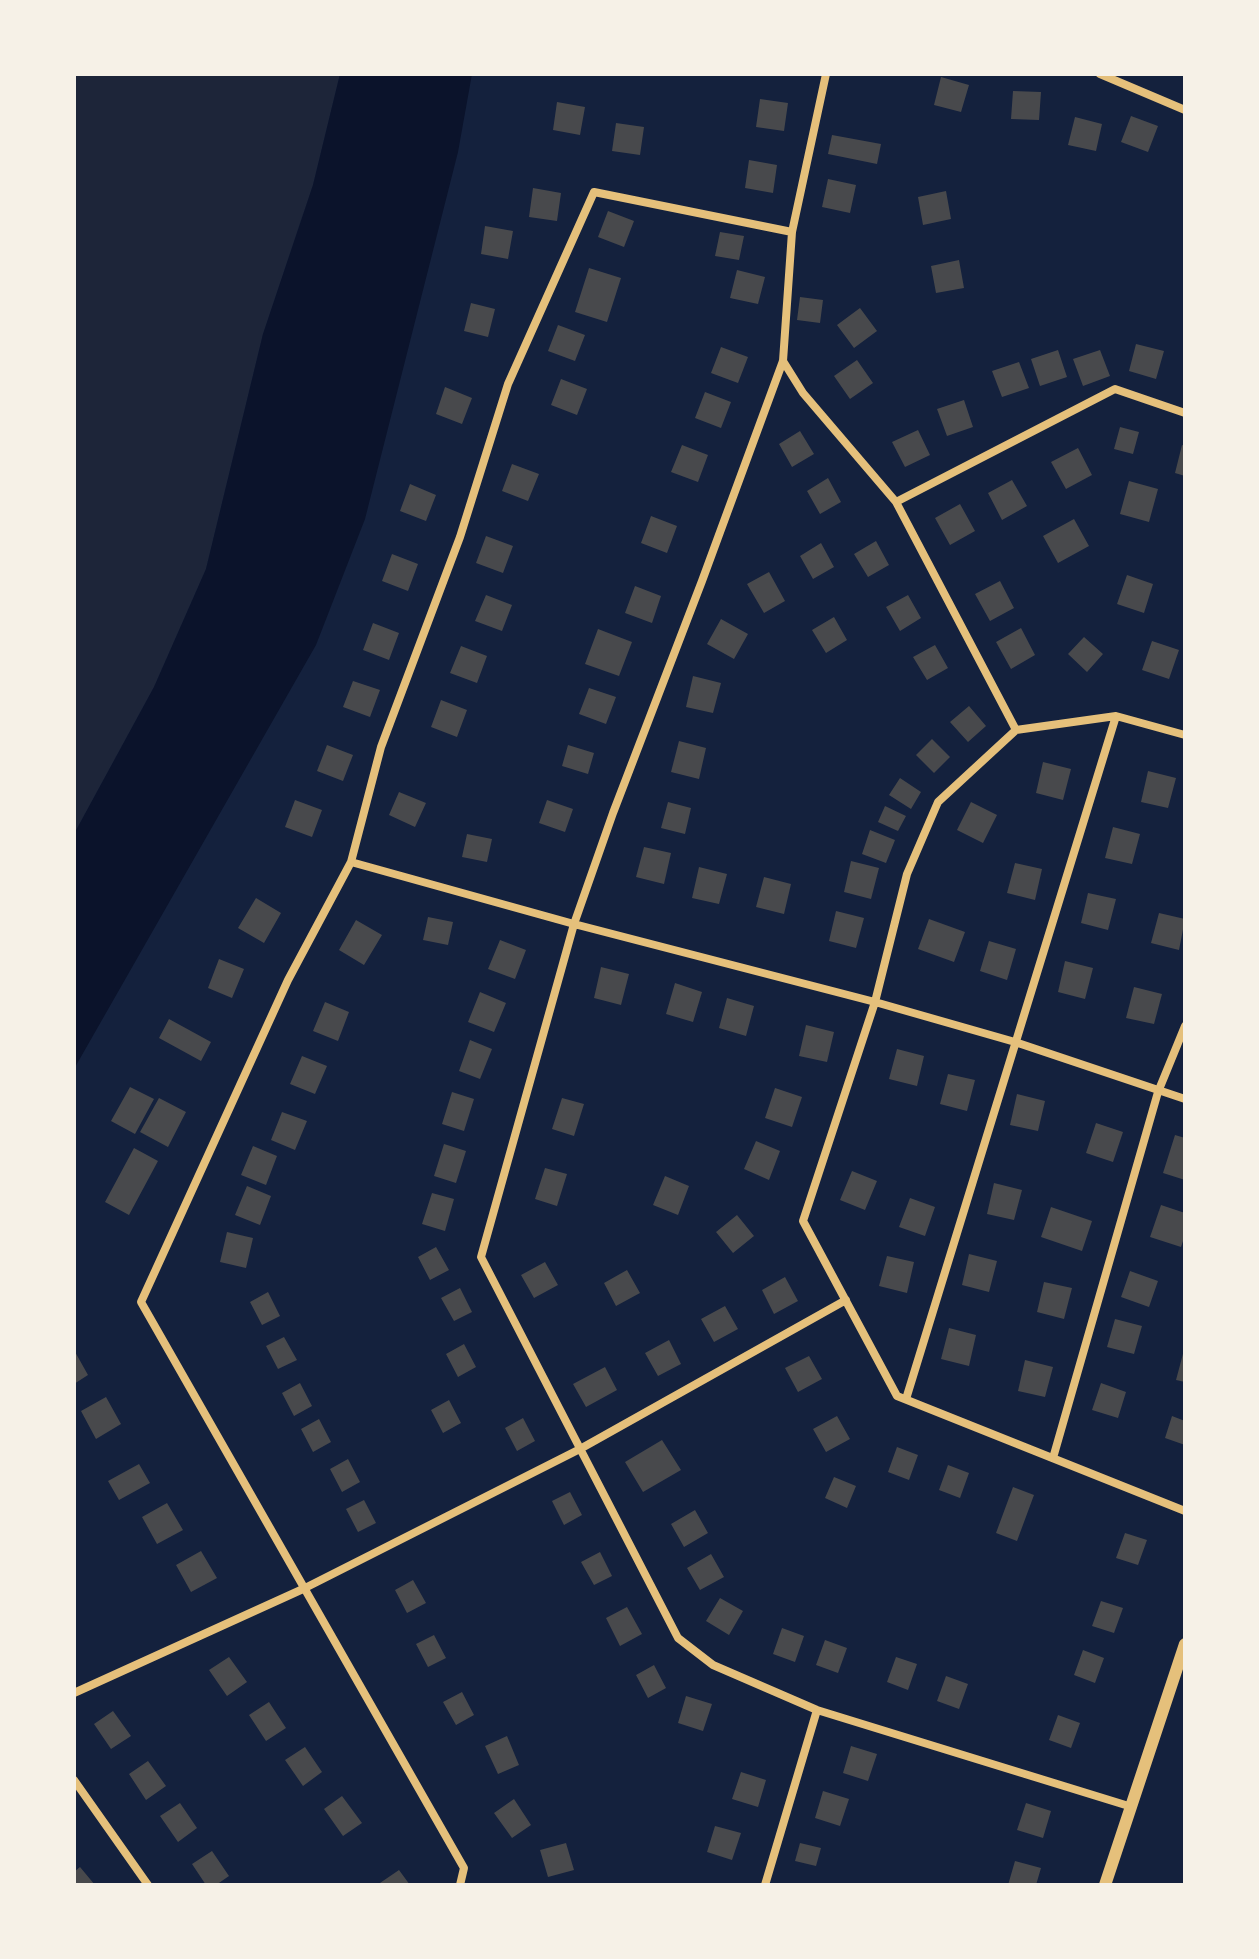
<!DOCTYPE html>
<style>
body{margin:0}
#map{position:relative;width:1259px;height:1959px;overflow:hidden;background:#14213d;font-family:Inter,sans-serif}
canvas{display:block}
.frame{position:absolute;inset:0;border:76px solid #f6f1e7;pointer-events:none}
</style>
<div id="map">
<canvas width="1259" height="1959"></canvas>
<div class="frame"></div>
</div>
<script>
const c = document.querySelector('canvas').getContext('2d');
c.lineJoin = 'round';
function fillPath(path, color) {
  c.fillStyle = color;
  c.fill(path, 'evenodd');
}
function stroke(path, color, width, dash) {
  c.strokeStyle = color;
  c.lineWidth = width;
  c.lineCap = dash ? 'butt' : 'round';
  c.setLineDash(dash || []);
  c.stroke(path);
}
const green = new Path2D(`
 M74 74H340L313 185 263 334 206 569 154 687 74 834Z`);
const water = new Path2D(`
 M340 74H472L458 152 365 519 316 645 74 1069V834L154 687 206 569 263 334 313 185Z`);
const building = new Path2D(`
 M941 77 969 85 961 112 934 105Z
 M1013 91 1041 92 1039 120 1011 119Z
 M760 99 788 103 784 131 756 127Z
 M557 102 585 107 580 135 553 130Z
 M1131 116 1158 126 1148 152 1121 142Z
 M1075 117 1102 124 1096 151 1068 145Z
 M616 123 644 127 640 155 612 151Z
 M832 135 881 144 877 164 828 154Z
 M749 160 777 165 773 193 745 188Z
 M828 179 856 185 850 213 822 207Z
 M533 188 561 193 557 221 529 217Z
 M946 191 951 219 923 225 918 197Z
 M608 211 634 221 624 247 598 237Z
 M485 226 513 231 508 259 481 254Z
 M720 232 744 236 739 260 715 256Z
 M959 260 964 288 936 293 931 266Z
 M589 268 621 278 607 322 575 312Z
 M737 270 765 277 758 304 730 298Z
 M800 297 823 300 820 323 797 320Z
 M471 303 495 309 488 337 464 331Z
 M860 308 877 331 854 348 837 325Z
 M558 325 585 335 575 361 548 351Z
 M1136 344 1164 351 1156 379 1129 371Z
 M721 347 748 357 738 383 711 373Z
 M1058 350 1067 377 1040 386 1031 359Z
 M1100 350 1110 376 1083 386 1073 359Z
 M857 360 873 383 850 399 834 376Z
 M1019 362 1029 388 1002 397 992 371Z
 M561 379 587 389 577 415 551 405Z
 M445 387 472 398 462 424 436 414Z
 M705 392 731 402 721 428 695 418Z
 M964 400 973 427 947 436 937 409Z
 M1120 427 1139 432 1133 454 1114 449Z
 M918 430 930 455 905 467 892 442Z
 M800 431 814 454 792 467 779 444Z
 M682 445 708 455 698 482 671 472Z
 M1182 445 1185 446V476L1175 473Z
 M1078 448 1092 475 1066 489 1051 462Z
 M512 464 539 474 528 501 502 491Z
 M828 478 841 502 820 514 807 491Z
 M1012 480 1027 506 1002 520 988 493Z
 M1129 481 1158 489 1149 522 1120 514Z
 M410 484 436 495 426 521 400 511Z
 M960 504 975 531 950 545 935 518Z
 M651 516 677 526 667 553 641 543Z
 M1074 519 1089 546 1058 563 1043 536Z
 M486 536 513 546 503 573 476 563Z
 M876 541 889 565 868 577 854 554Z
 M821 543 834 567 813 579 800 556Z
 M392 554 418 564 408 591 382 581Z
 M769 572 785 601 764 613 747 584Z
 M1127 575 1153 584 1144 613 1117 604Z
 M1000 581 1014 608 990 621 975 594Z
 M635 586 661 596 652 623 625 613Z
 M486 595 512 605 502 631 475 621Z
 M908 595 921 618 900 631 886 607Z
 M834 617 847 640 826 653 812 630Z
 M721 619 748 634 734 659 707 644Z
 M373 623 399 633 389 660 363 650Z
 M1021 628 1035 655 1011 669 996 642Z
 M598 629 632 642 619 676 585 664Z
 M1084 637 1103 654 1087 672 1068 654Z
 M1152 641 1179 650 1169 679 1142 670Z
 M935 645 948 668 927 680 913 657Z
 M461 646 487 656 477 683 450 673Z
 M693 676 721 683 713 713 686 707Z
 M353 681 380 690 370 717 343 707Z
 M589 688 616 697 606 724 579 714Z
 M441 700 467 710 457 737 431 727Z
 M969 706 986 726 968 742 950 722Z
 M932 739 950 757 934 773 916 755Z
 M679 741 706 748 699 779 671 772Z
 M327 745 353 755 343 781 317 771Z
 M568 745 594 753 588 774 562 766Z
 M1043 762 1071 769 1063 800 1036 793Z
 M1148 771 1176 778 1168 808 1141 802Z
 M900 778 921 792 911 809 889 795Z
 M399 792 426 803 415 827 389 815Z
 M295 800 322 810 312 837 285 827Z
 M547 800 573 809 565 832 539 823Z
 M668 802 691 808 685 834 661 828Z
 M971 802 997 815 983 843 957 830Z
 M885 806 906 816 898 831 878 822Z
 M1113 827 1140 834 1132 864 1105 858Z
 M870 830 895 840 886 863 862 854Z
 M467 834 492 839 487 862 462 857Z
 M644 847 671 853 664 884 636 877Z
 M851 861 879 868 871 899 844 892Z
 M1015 863 1042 869 1035 900 1007 893Z
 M699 867 727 874 719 904 692 898Z
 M764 877 791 884 784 914 756 907Z
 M1088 893 1116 899 1108 930 1081 923Z
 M256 898 281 913 264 943 238 928Z
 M836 911 864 918 856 948 829 941Z
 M1159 913 1185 919 1179 950 1151 943Z
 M428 917 453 922 448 945 423 940Z
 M929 919 965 932 954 962 918 949Z
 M356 920 382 935 364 965 339 950Z
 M500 940 526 950 515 979 488 969Z
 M989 941 1016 949 1007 980 980 971Z
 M219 959 244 969 232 998 208 988Z
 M1065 961 1093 968 1085 999 1058 992Z
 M601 967 629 974 621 1005 594 998Z
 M675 983 702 992 693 1022 666 1014Z
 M1134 987 1162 994 1154 1024 1126 1018Z
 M480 992 506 1003 494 1032 468 1022Z
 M727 998 754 1006 746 1036 719 1028Z
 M325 1002 349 1012 338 1041 313 1031Z
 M169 1019 211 1042 201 1061 159 1038Z
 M806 1025 834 1032 827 1062 799 1056Z
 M470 1040 492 1049 480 1079 459 1071Z
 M897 1049 924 1056 917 1086 889 1079Z
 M302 1056 327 1066 315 1094 290 1084Z
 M948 1074 975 1080 967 1111 940 1104Z
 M130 1087 154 1099 135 1134 111 1121Z
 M775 1088 802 1097 792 1127 765 1118Z
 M452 1092 474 1099 464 1131 442 1124Z
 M1017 1094 1045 1101 1038 1131 1010 1125Z
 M159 1098 186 1112 168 1147 140 1132Z
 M562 1098 584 1104 574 1136 552 1129Z
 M282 1112 307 1121 295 1150 271 1140Z
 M1096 1123 1123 1132 1113 1162 1086 1153Z
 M1175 1135 1185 1138V1180L1163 1173Z
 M756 1141 780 1151 769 1180 744 1169Z
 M444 1144 466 1151 456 1183 434 1176Z
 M253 1146 277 1156 266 1185 241 1175Z
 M134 1148 158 1161 129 1215 105 1202Z
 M545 1168 567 1174 557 1206 535 1199Z
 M852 1171 877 1181 865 1210 840 1200Z
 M665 1176 689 1186 678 1215 653 1205Z
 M994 1183 1022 1190 1014 1220 987 1214Z
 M247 1186 271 1196 260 1225 235 1215Z
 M432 1193 454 1199 445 1231 422 1224Z
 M910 1198 935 1207 925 1236 899 1227Z
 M1161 1205 1185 1213V1235L1181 1247 1150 1237Z
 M1051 1207 1092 1221 1082 1251 1041 1237Z
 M737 1215 754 1236 733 1253 716 1232Z
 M227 1232 253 1238 246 1268 220 1262Z
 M436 1247 449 1270 430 1280 418 1257Z
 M969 1254 997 1261 989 1292 962 1285Z
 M887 1256 914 1262 907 1293 879 1286Z
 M545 1262 558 1285 534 1298 521 1275Z
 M627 1270 640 1293 616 1306 604 1283Z
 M1130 1271 1158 1281 1149 1307 1121 1297Z
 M785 1277 798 1301 774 1314 762 1290Z
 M1044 1282 1072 1288 1064 1319 1037 1312Z
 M460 1288 472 1312 454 1321 441 1298Z
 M268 1292 280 1316 262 1325 250 1302Z
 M725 1306 738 1329 714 1342 701 1319Z
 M1115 1319 1142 1326 1134 1354 1107 1347Z
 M949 1328 976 1335 969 1366 941 1359Z
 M284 1337 297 1360 278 1369 266 1346Z
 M669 1340 681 1364 658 1376 645 1353Z
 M464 1344 476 1367 458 1377 446 1354Z
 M74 1350 88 1375 74 1384Z
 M1184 1350H1185V1382L1176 1380Z
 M809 1356 822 1379 798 1392 785 1368Z
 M1025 1360 1053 1367 1045 1397 1018 1391Z
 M605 1367 617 1390 586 1407 573 1384Z
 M300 1383 312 1406 294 1416 282 1393Z
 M1101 1383 1126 1392 1118 1418 1092 1410Z
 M106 1397 121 1424 96 1439 81 1411Z
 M449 1400 461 1423 443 1433 431 1410Z
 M837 1416 850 1439 826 1452 813 1429Z
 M1172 1416 1185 1421V1445L1165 1438Z
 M523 1418 535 1441 517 1451 505 1428Z
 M319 1419 331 1442 313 1452 301 1429Z
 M662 1440 681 1470 643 1492 625 1462Z
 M897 1447 918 1455 909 1480 888 1472Z
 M348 1459 360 1482 342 1492 330 1469Z
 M139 1464 150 1483 119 1500 108 1481Z
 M948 1465 969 1473 960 1498 939 1490Z
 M834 1477 856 1486 847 1508 825 1498Z
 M1013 1487 1034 1495 1017 1541 996 1533Z
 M570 1492 582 1515 564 1525 552 1501Z
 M364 1500 376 1523 358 1532 346 1509Z
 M167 1503 183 1530 157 1544 142 1517Z
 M695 1510 708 1533 684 1547 671 1524Z
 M1125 1533 1147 1540 1138 1565 1116 1558Z
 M201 1551 217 1578 191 1592 176 1565Z
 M600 1552 612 1576 594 1585 581 1562Z
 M711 1554 724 1577 700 1590 687 1568Z
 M413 1580 426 1603 407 1613 395 1590Z
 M720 1598 743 1611 729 1635 706 1621Z
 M1101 1601 1123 1608 1114 1633 1092 1626Z
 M627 1607 642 1634 620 1646 606 1618Z
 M782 1628 804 1636 795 1662 773 1654Z
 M434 1635 446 1658 428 1667 416 1644Z
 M825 1640 847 1648 838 1673 816 1665Z
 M1083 1650 1104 1658 1095 1683 1074 1675Z
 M229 1657 247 1682 227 1696 209 1670Z
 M896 1657 917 1664 908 1690 887 1682Z
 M654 1665 666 1688 648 1698 636 1675Z
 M946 1676 968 1684 959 1709 937 1701Z
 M462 1692 474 1715 456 1725 443 1702Z
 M686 1696 712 1704 703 1731 678 1723Z
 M269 1702 286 1728 266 1741 249 1715Z
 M113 1711 131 1736 111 1749 94 1724Z
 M1058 1715 1080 1723 1071 1748 1049 1740Z
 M507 1736 519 1765 498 1774 485 1746Z
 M851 1746 877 1754 868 1781 843 1773Z
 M305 1747 322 1772 303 1786 285 1760Z
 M148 1761 166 1786 146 1800 129 1774Z
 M741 1772 766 1780 758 1807 732 1799Z
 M823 1791 849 1799 840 1826 815 1818Z
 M342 1796 362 1823 343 1836 324 1809Z
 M514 1799 531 1825 512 1838 494 1813Z
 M180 1803 197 1828 178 1842 160 1816Z
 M1026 1803 1051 1811 1043 1838 1017 1830Z
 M715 1826 741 1833 732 1860 707 1852Z
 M566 1843 574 1870 548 1877 540 1850Z
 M800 1843 821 1848 816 1866 795 1861Z
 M212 1851 229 1876 216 1885H206L192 1864Z
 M1015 1861 1041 1868 1036 1885H1008Z
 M80 1867 95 1885H74V1872Z
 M399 1870 410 1885H377Z`);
const minor = new Path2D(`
 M1100 74 1185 110
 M792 232 826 74
 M783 361 803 393 896 502 1016 730
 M896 502 1115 389 1185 413
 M1185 735 1116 716 1016 730 938 802 907 874 875 1002 803 1221 897 1396 1185 1511
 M351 862 574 924 875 1002 1015 1042 1185 1099
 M906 1399 1116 716
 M1053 1458 1158 1092 1185 1026
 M74 1693 303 1589 580 1449 846 1300
 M74 1780 148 1885
 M460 1885 464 1868 141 1302 288 980 351 862 381 747 460 537 508 384 594 192 792 232 783 361 702 581 613 813 574 924 481 1257 678 1638 713 1665 817 1710 1132 1807
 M765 1885 817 1710`);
const tertiary = new Path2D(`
 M1105 1885 1185 1644`);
fillPath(green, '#1d2539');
fillPath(water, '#0b132b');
fillPath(building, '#48494c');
stroke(minor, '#e5c07b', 8);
stroke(tertiary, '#e5c07b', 12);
</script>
